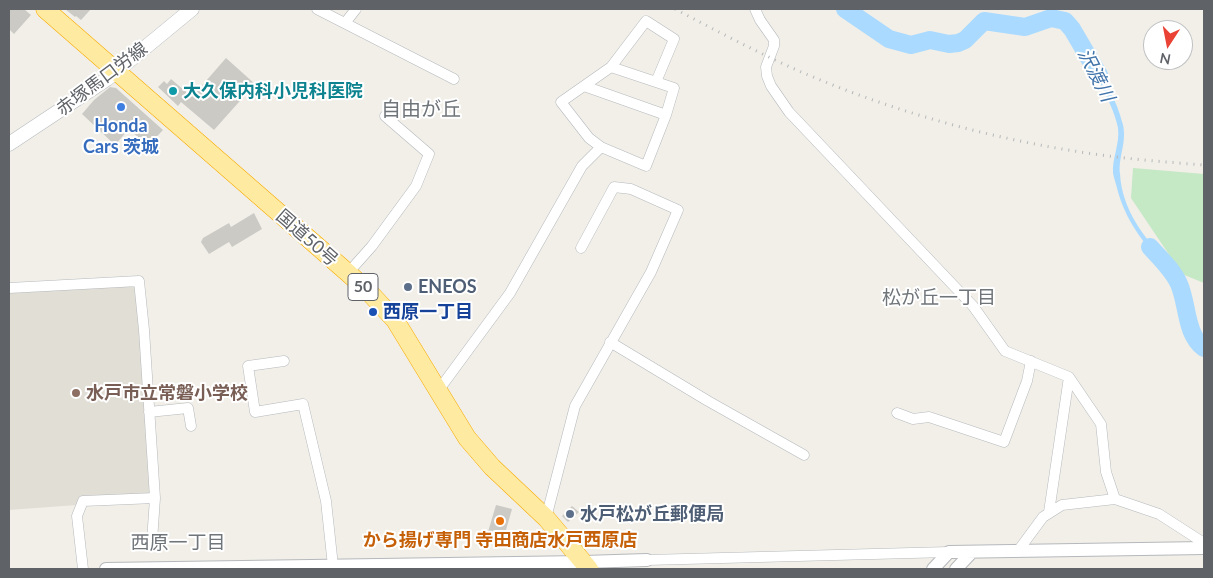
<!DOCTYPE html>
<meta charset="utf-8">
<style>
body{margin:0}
#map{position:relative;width:1213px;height:578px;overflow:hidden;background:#f1efe8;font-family:Lato,sans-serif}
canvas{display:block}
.frame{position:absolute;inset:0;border:10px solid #5f6368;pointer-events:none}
.north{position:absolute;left:1143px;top:20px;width:50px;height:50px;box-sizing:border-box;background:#fff;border:1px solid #bfc1c3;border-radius:50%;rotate:191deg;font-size:14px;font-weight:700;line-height:20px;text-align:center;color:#5f6368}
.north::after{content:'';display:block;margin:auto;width:18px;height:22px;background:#ea4335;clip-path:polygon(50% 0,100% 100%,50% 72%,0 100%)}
</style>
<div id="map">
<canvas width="1213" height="578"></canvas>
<div class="frame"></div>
<div class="north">N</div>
</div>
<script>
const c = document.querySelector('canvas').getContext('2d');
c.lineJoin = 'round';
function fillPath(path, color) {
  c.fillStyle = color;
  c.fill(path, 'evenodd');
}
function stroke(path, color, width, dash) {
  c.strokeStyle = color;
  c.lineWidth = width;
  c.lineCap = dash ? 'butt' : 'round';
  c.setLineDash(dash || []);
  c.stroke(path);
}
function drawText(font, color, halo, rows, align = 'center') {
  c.font = font + ' Lato,"Noto Sans JP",sans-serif';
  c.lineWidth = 4;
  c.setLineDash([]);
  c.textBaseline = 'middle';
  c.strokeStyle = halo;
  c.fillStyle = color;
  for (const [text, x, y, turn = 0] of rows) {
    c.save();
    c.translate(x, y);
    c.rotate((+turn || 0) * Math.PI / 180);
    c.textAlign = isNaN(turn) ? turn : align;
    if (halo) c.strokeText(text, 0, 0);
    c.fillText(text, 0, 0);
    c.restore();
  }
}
const education = new Path2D(`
 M136 286 152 493 77 505 9 510V293Z`);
const green = new Path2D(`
 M1133 168 1204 174V283L1182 274 1131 198Z`);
const water = new Path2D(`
 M1090 52C1102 75 1117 100 1123 125 1127 143 1118 157 1120 174 1122 210 1145 239 1168 263L1164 266C1143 242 1125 220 1117 188 1116 184 1114 178 1113 173 1112 158 1120 144 1118 128 1115 109 1095 73 1085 55Z`);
const river = new Path2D(`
 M845 9 889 39 911 45 930 40 949 44 958 43 965 40 984 21 1025 27 1051 18 1065 21 1072 29 1099 75
 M1150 247C1160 258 1173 270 1179 284 1188 304 1185 334 1204 348`);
const building = new Path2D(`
 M9 9H24L31 15 14 34 9 29Z
 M65 9H91L81 20 76 16 75 17Z
 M226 58 255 84 214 130 181 102 178 106 158 87 164 81 167 84 171 79 192 97Z
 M110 87 116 88 163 130 148 146 129 129 115 145 82 114 94 100Z
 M254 213 262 229 232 247 229 242 209 254 201 242 203 238 229 223 231 227Z
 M496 505 512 509 504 537 488 532Z
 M572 506 579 512 568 522 562 516Z`);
const minor = new Path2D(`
 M317 9 454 79
 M755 9 760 20 774 40V46L766 67 767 76 771 86 789 112 973 306 1005 351 1069 377 1101 424 1106 472 1115 499
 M345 23 356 9
 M611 67 646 21 674 39 656 82
 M584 86 666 115
 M348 273 372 246 416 186 429 154 385 116
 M9 288 139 281 144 330 155 498 83 501 77 516 83 569
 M610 342 708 401 804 455
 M284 361 248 366 255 412 303 404 326 501 333 566
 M438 391 510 293 582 166 601 147 646 166 666 115 674 88 611 67 561 102 589 138 601 147
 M149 412 188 408 191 426
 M897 413 913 419 929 417 1004 442 1027 381 1031 361
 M1049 512 1069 377
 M546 518 575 406 651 272 678 210 631 189 614 187 581 248
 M152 541 155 498
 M1018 551 1043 517 1062 505 1115 499 1159 514 1204 543
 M647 560 949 552`);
const tertiary = new Path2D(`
 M106 569 584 562 647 560
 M933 569 949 552 1204 548
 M956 569 972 552`);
const secondary = new Path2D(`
 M9 144 107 79 192 9`);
const trunk = new Path2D(`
 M45 9 348 273 368 291 395 320 467 438 492 467 546 518 589 569`);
const rail = new Path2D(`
 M675 9C713 29 751 49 790 67 884 109 986 138 1087 153 1126 159 1165 162 1204 165`);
const markers = [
 [173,91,5,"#0f9aa8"],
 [121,107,5,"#3f7fe0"],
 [408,287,5,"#5c6f8a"],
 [373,312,5,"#1a4fb4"],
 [76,393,5,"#8d6e63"],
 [570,514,5,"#5c6f8a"],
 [500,521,5,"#e8710a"]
];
const shields = [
 [363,287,30]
];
const shieldNames = [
 ["50",363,287]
];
const streetNames = [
 ["赤塚馬口労線",102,79,-37],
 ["国道50号",307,238,41]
];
const cultureNames = [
 ["大久保内科小児科医院",183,91]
];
const shopNames = [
 ["Honda",121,126],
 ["Cars 茨城",121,147]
];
const serviceNames = [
 ["ENEOS",418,287],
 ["水戸松が丘郵便局",580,514]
];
const transitNames = [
 ["西原一丁目",383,312]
];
const educationNames = [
 ["水戸市立常磐小学校",86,393]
];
const foodNames = [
 ["から揚げ専門 寺田商店水戸西原店",500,540]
];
const waterNames = [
 ["沢渡川",1096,75,63]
];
const neighbourhoodNames = [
 ["松が丘一丁目",939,298],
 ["西原一丁目",178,543]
];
const quarterNames = [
 ["自由が丘",421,110]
];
fillPath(education, '#e1ded6');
fillPath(green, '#c5e8c5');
fillPath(water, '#aadaff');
stroke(river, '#aadaff', 18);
fillPath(building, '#cccac5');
stroke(minor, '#b5b8bc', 11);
stroke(tertiary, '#b5b8bc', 14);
stroke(secondary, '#b6babf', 15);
stroke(trunk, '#f9ab00', 19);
stroke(minor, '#fff', 10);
stroke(tertiary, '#fff', 12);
stroke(secondary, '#fff', 14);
stroke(trunk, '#feeaa1', 18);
stroke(rail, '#b6b7b8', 3, [1, 6]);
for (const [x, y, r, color] of markers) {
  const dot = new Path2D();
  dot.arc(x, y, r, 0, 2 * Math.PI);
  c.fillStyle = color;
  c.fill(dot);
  stroke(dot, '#fff', 2);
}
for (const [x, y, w] of shields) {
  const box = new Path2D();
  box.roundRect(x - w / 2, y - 13.5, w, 27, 4);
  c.fillStyle = '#fff';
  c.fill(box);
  stroke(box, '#5f6368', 1);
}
drawText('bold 16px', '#5f6368', null, shieldNames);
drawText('18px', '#5f6368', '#fff', streetNames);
drawText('bold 18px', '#0d838f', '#fff', cultureNames, 'left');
drawText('bold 18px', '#366cbe', '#fff', shopNames);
drawText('bold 18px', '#4e5e75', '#fff', serviceNames, 'left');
drawText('bold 18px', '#164399', '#fff', transitNames, 'left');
drawText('bold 18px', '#785e54', '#fff', educationNames, 'left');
drawText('bold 18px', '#c56008', '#fff', foodNames);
drawText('italic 19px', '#4174aa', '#fff', waterNames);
drawText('19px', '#70757a', '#fff', neighbourhoodNames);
drawText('20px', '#70757a', '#fff', quarterNames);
</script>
